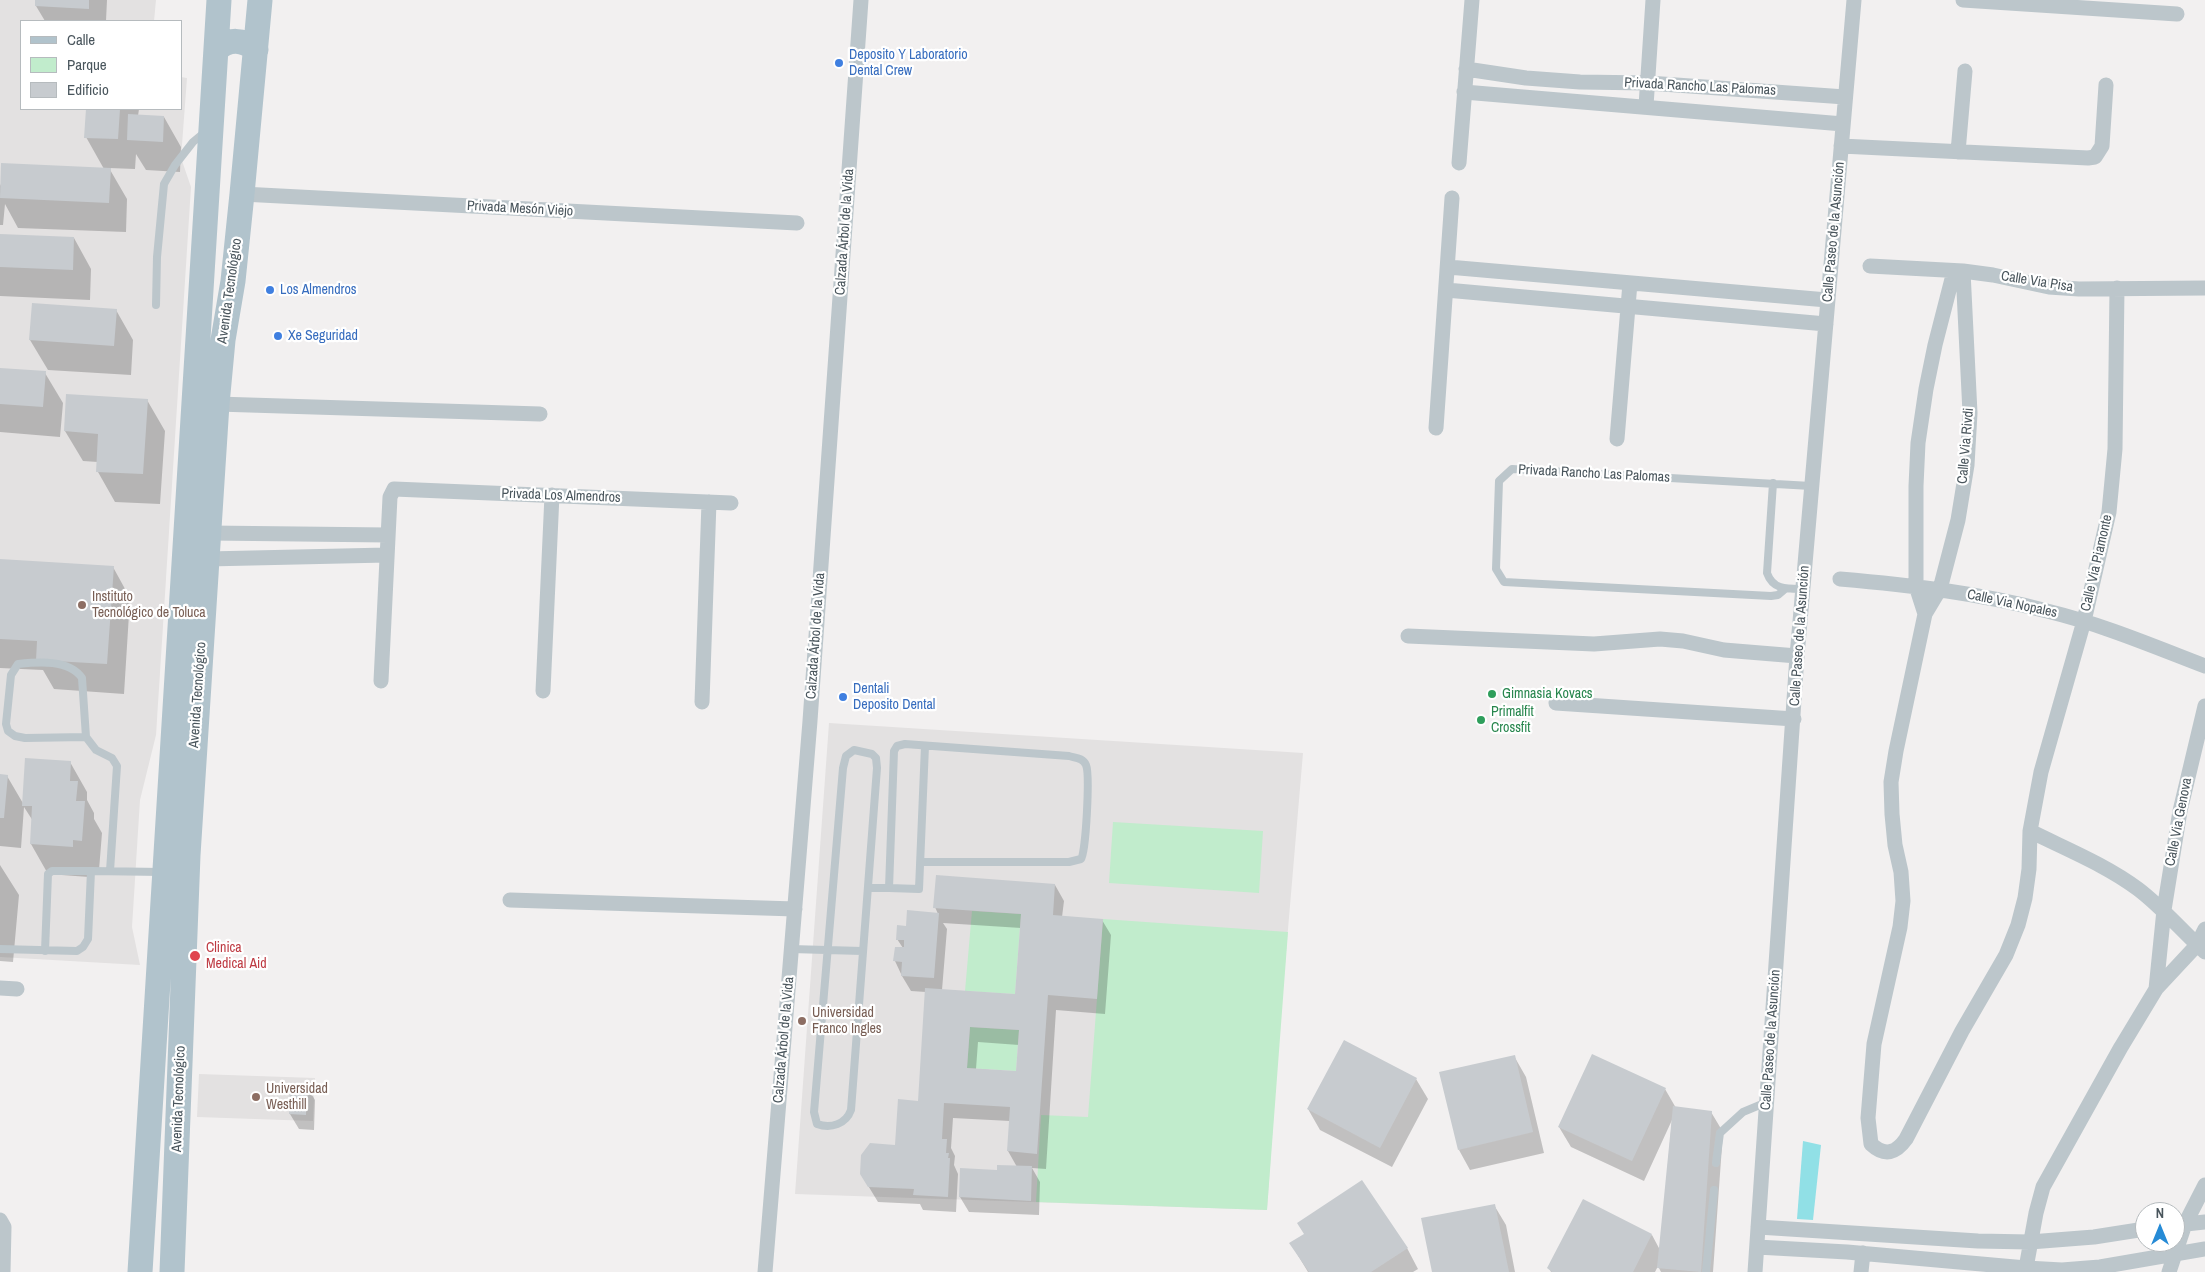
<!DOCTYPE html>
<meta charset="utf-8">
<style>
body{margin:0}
#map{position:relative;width:2205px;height:1272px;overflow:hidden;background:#f2f0f0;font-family:"Archivo Narrow",sans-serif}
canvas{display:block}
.legend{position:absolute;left:20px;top:20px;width:162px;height:90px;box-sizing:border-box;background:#fff;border:1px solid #b6bbbe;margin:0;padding:6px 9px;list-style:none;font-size:15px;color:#49555c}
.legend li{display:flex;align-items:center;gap:10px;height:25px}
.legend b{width:25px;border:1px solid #b6bbbe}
.north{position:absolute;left:2135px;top:1202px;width:50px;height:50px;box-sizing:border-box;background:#fff;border:1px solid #b6bbbe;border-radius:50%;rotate:0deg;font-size:14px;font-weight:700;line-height:20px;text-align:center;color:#49555c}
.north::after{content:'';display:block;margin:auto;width:18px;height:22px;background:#268bd6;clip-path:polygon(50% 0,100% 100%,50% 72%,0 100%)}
</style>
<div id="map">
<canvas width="2205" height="1272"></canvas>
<ul class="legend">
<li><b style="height:6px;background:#b1c3cc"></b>Calle</li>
<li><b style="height:14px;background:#c1eccc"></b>Parque</li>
<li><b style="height:14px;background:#c7cbcf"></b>Edificio</li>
</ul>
<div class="north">N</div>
</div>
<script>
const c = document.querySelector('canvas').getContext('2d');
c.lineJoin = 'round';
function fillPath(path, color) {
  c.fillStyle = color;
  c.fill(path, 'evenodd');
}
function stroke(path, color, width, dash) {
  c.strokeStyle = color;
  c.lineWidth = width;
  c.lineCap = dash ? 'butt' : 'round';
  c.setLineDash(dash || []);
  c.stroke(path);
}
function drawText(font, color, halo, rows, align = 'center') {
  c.font = font + ' "Archivo Narrow",sans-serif';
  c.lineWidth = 4.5;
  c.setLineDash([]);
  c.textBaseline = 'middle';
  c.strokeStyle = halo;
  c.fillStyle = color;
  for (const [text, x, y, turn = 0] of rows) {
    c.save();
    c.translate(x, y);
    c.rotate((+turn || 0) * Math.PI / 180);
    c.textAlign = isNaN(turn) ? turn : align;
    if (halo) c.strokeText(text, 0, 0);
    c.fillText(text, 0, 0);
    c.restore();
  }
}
const education = new Path2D(`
 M0 0H156L154 21H21V109H181V77L187 78 181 158 191 187 156 735 140 800 132 927 140 965 0 957Z
 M829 723 1303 753 1280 1023 1267 1210 795 1194Z
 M199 1074 315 1078 313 1121 197 1117Z`);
const green = new Path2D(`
 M1113 822 1263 831 1259 893 1109 883Z
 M972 911 1021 914 1015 994 965 991Z
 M1103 919 1288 932 1267 1210 1036 1202 1041 1115 1088 1117Z
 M970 1027 1019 1030 1016 1071 967 1068Z`);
const water = new Path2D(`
 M1803 1141 1821 1145 1813 1220 1797 1219Z`);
const shadow = new Path2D(`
 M36 0H107L106 21H45L36 6Z
 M87 109H139L138 116 164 117 181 147 180 172 146 170 136 154 135 169 109 168 127 199 126 232 18 228 5 204 3 225H0V184L1 186 104 169 86 137Z
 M0 235 74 238 91 269 90 300 0 296Z
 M116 310 133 340 131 375 48 370 30 340Z
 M0 369 45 373 63 403 60 437 0 432Z
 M147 400 165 431 160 504 115 502 98 472V462L83 461 65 431Z
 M0 560 113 567 130 598 124 694 54 689 43 670 0 668Z
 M70 762 87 792V800L94 813V819L102 833 99 870 89 877 48 874 31 844 33 821 24 807 21 848 0 846V776H7L24 805Z
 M0 865 19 895 13 962 0 961Z
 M1055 885 1064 901 1062 917 1102 920 1111 935 1105 1014 1056 1010 1046 1169 1032 1168 1040 1182 1039 1215 969 1212 960 1197 962 1169 998 1171 1017 1167 1008 1151 1010 1121 953 1118 951 1148 955 1156 954 1165 958 1174 956 1212 923 1210 920 1204 878 1202 861 1174 897 1146 919 1102 926 992 911 991 902 976 895 961 903 948 897 939 907 927 938 914 935 907ZM943 923 1021 928 1016 996 942 990 947 929ZM978 1042 1019 1045 1017 1072 976 1069Z
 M1514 1056 1526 1077 1544 1153 1470 1170 1459 1150Z
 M1416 1079 1428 1099 1392 1167 1320 1130 1308 1109Z
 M306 1085 315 1100 314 1130 299 1129 290 1114Z
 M1665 1089 1676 1108 1711 1112 1723 1132 1713 1272H1661L1658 1266 1655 1272H1551L1549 1268 1652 1235 1660 1250 1672 1120 1644 1181 1571 1147 1559 1127Z
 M1494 1205 1506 1225 1515 1272H1433Z
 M1291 1244 1407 1248 1418 1269 1413 1272H1308Z`);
const building = new Path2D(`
 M35 0H89V9L35 6Z
 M86 109H120L118 139 84 138Z
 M128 114 164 116 163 142 127 140Z
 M1 163 111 168 109 203 0 198Z
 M0 234 74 237 73 270 0 267Z
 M32 303 117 309 114 346 29 340Z
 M0 368 46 371 43 407 0 404Z
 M66 394 148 399 143 474 96 472 98 434 64 431Z
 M0 559 114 566 107 664 36 660 37 641 0 639Z
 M25 758 71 761 70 781H78L76 801H85L82 841 73 840V847L30 844 32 806H22Z
 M0 774 8 775 4 818H0Z
 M936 875 1055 884 1053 915 1103 919 1097 999 1048 995 1037 1154 1007 1151 1010 1107 944 1103 942 1139H947L946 1153H949L948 1158H950L948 1197 913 1195 914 1189 868 1187 860 1174 861 1155 870 1143 895 1145 898 1099 918 1101 925 988 1015 994 1021 914 933 908ZM970 1027 1019 1030 1016 1071 967 1068Z
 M907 910 939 913 934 978 901 976 902 962 893 961 895 947H904V940H896L897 925 906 926Z
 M1344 1040 1417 1078 1380 1148 1307 1109Z
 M1592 1054 1666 1088 1632 1161 1558 1127Z
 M1515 1055 1533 1132 1458 1150 1439 1072Z
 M290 1083 307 1084 306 1115 289 1114Z
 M1673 1106 1712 1111 1701 1272 1657 1268Z
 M997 1165 1032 1166 1031 1201 959 1197 960 1168 997 1170Z
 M1362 1180 1408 1248 1371 1272H1309L1289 1243 1304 1234 1297 1223Z
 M1583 1199 1652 1234 1633 1272H1552L1547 1268Z
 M1495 1204 1509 1272H1432L1421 1218Z`);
const service = new Path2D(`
 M156 305 157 257 164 184 175 165 193 142 205 132
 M1773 483 1767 573C1773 590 1787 589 1803 589
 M1785 589 1778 595 1771 596 1504 582 1496 569 1499 481 1512 469 1811 486
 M86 737 25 738 15 736 8 731 6 724 11 675 18 664C38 662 69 659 82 678L86 737 96 750 112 758 117 766 110 871
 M854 750 872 754 876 758 877 768 851 1110C846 1124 831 1129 817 1124L814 1112 843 768 846 756Z
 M868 888H889L894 751 897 746 905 744 1069 756C1076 758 1083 758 1086 765 1090 774 1086 853 1081 859L1069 862H921
 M889 888 919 889 925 746
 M0 949 77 951 83 947 88 939 91 871 162 872
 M791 949 862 951
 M45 951 48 874 52 871H91
 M1716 1163 1720 1133 1743 1112 1767 1102
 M1706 1272 1714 1190`);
const minor = new Path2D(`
 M1963 0 2177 14
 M1466 69 1526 78 1580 82 1648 83 1845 97
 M1464 92 1843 124
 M1646 106 1653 0
 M1841 146 2088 158 2095 157 2102 146 2106 85
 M1958 152 1965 71
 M1459 163 1472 0
 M242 194 797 223
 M1870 266 1963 271 1993 275 2049 287 2079 289 2205 288
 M1448 267 1827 300
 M1963 271 1970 413 1967 465 1958 520 1940 589 1925 614 1896 751 1891 782 1892 814 1895 845 1901 872 1903 901 1900 927 1874 1044 1868 1118 1871 1144C1885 1157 1896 1153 1906 1139L1962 1031 2006 955 2018 925 2025 898 2029 869 2030 831 2041 772 2084 621 2109 512 2115 449 2117 288
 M1446 290 1826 324
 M217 404 540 414
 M1436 428 1452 198
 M1617 439 1630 283
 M209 533 388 535
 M207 559 387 555
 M1840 579C1910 585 1979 593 2047 611 2101 624 2153 646 2205 666
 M1925 614 1916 586V486L1918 443 1926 389 1935 345 1954 271
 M1408 636 1594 644 1660 639 1683 641 1724 650 1797 656
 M381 681 390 497 394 489 731 503
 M543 691 552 495
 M702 702 709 502
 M1556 703 1794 719
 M2030 831C2066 849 2106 865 2138 889 2163 908 2182 931 2205 952
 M510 900 795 909
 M0 988 17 989
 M2156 989 2164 910 2180 811 2205 706
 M0 1220 4 1227 3 1272
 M2177 1225 2205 1222
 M1758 1227 1978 1241 2030 1242 2094 1237 2145 1229
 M1757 1247 1847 1252 2026 1268 2062 1270 2100 1267 2205 1249
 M2026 1268 2036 1213 2043 1187 2121 1047 2156 989 2197 945 2205 929
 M765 1272 810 721 861 0
 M1755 1272 1797 656 1854 0
 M1861 1272 1863 1253
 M2169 1272 2185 1224 2205 1185`);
const primary = new Path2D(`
 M216 50C229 38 243 39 256 50
 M140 1272 219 0
 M172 1272 188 855 217 404 223 340 233 281 242 194 260 0`);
const markers = [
 [839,63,5,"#3f7fe0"],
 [270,290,5,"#3f7fe0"],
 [278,336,5,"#3f7fe0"],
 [82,605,5,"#8d6e63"],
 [1492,694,5,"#2e9e5b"],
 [843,697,5,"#3f7fe0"],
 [1481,720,5,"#2e9e5b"],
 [195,956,6,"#e0444e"],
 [802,1021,5,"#8d6e63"],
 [256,1097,5,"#8d6e63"]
];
const shopNames = [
 ["Deposito Y Laboratorio",849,55],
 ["Dental Crew",849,71],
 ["Los Almendros",280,290],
 ["Xe Seguridad",288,336],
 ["Dentali",853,689],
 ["Deposito Dental",853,705]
];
const streetNames = [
 ["Privada Rancho Las Palomas",1700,87,3],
 ["Privada Mesón Viejo",520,209,3],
 ["Calzada Árbol de la Vida",845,232,-86],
 ["Calle Paseo de la Asunción",1834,232,-85],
 ["Calle Via Pisa",2037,282,9],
 ["Avenida Tecnológico",230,291,-82],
 ["Calle Via Rivdi",1966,446,-85],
 ["Privada Rancho Las Palomas",1594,474,3],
 ["Privada Los Almendros",561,496,2],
 ["Calle Via Piamonte",2097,563,-77],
 ["Calle Via Nopales",2012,604,12],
 ["Calzada Árbol de la Vida",816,636,-86],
 ["Calle Paseo de la Asunción",1800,636,-86],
 ["Avenida Tecnológico",198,695,-86],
 ["Calle Via Genova",2179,822,-79],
 ["Calzada Árbol de la Vida",784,1040,-85],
 ["Calle Paseo de la Asunción",1771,1040,-86],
 ["Avenida Tecnológico",179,1099,-88]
];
const educationNames = [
 ["Instituto",92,597],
 ["Tecnológico de Toluca",92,613],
 ["Universidad",812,1013],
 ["Franco Ingles",812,1029],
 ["Universidad",266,1089],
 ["Westhill",266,1105]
];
const leisureNames = [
 ["Gimnasia Kovacs",1502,694],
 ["Primalfit",1491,712],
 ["Crossfit",1491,728]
];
const healthNames = [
 ["Clinica",206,948],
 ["Medical Aid",206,964]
];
fillPath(education, '#e3e1e1');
fillPath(green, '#c1eccc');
fillPath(water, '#91e0e6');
fillPath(shadow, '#0003');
fillPath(building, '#c7cbcf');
stroke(service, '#bcc6cb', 8);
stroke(minor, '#bcc6cb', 15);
stroke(primary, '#b1c3cc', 25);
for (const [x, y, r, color] of markers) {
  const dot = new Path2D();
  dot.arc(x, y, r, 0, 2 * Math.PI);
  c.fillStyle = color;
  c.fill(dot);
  stroke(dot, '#fff', 2);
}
drawText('14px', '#366cbe', '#fff', shopNames, 'left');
drawText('14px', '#49555c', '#fff', streetNames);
drawText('14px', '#785e54', '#fff', educationNames, 'left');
drawText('14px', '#27864d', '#fff', leisureNames, 'left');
drawText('14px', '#be3a42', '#fff', healthNames, 'left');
</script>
